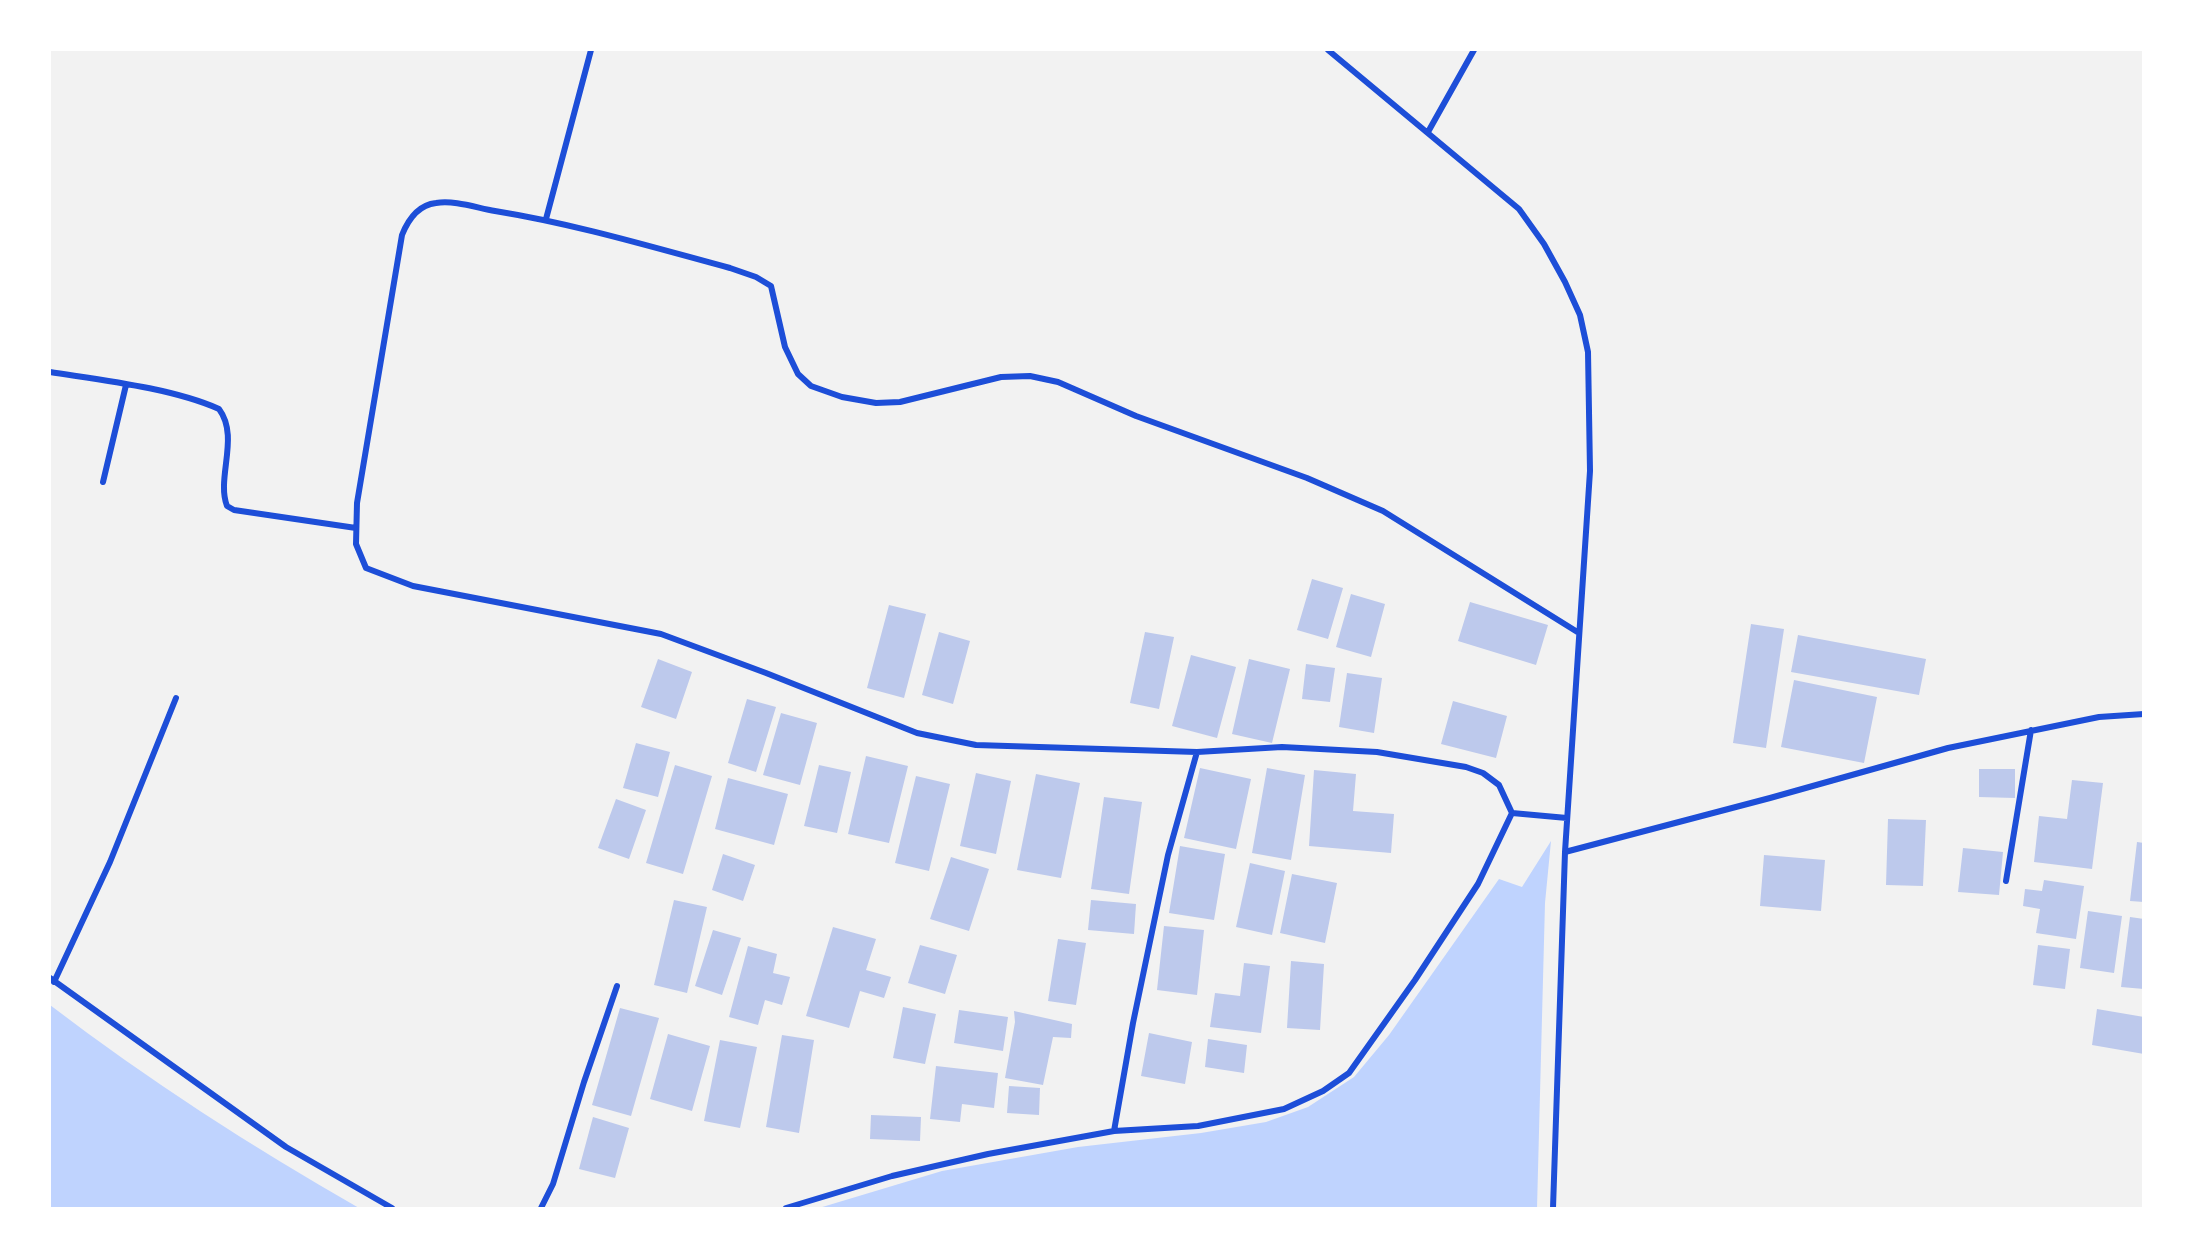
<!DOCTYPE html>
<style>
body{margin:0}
#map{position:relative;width:2193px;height:1258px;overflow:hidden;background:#f2f2f2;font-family:"Roboto Condensed",sans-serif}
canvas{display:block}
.frame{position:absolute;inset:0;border:51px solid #fff;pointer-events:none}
</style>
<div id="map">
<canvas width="2193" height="1258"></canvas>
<div class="frame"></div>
</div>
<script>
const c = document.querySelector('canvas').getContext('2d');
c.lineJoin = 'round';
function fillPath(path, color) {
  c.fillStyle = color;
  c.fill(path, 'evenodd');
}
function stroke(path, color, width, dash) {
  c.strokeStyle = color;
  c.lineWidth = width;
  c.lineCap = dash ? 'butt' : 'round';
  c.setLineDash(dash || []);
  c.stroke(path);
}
const water = new Path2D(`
 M1551 841 1545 903 1537 1208H819L942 1171 1078 1147 1201 1133 1266 1122 1308 1107 1354 1077 1389 1035 1499 879 1522 887Z
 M50 1005C148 1080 252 1147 359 1208H50Z`);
const building = new Path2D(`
 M1312 579 1343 588 1328 639 1297 630Z
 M1351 594 1385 604 1371 657 1336 647Z
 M1470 602 1548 625 1536 665 1458 641Z
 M889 605 926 614 904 698 867 688Z
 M1751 624 1784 629 1766 748 1733 743Z
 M939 632 970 641 953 704 922 695Z
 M1145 632 1174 637 1159 709 1130 703Z
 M1798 635 1926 659 1919 695 1791 672Z
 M1191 655 1236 667 1217 738 1172 726Z
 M658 659 692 672 676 719 641 707Z
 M1249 659 1290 669 1272 743 1232 734Z
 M1306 664 1335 668 1330 702 1302 699Z
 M1347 673 1382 678 1374 733 1339 727Z
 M1794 680 1877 697 1864 763 1781 747Z
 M747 699 776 707 756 772 728 763Z
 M1453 701 1507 716 1496 758 1441 744Z
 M781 713 817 723 800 785 763 775Z
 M636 743 670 752 658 797 623 788Z
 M866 756 908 766 889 843 848 834Z
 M675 765 712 776 683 874 646 863Z
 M819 765 851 772 837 833 804 826Z
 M1200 768 1251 779 1236 849 1184 838Z
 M1267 768 1305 775 1291 860 1252 853Z
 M1979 769H2015V798L1979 797Z
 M1314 770 1356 774 1353 811 1394 814 1391 853 1309 846Z
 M976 773 1011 781 996 854 960 846Z
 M1036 774 1080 783 1061 878 1017 870Z
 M916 776 950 784 929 871 895 863Z
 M728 778 788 794 774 845 715 829Z
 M2072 780 2103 783 2092 869 2034 862 2039 816 2067 819Z
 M1104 797 1142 802 1129 894 1091 889Z
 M616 799 646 810 629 859 598 848Z
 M1888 819 1926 820 1923 886 1886 885Z
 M2137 842 2144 843V902L2130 901Z
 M1180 846 1225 854 1214 920 1169 913Z
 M1963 848 2003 852 1999 895 1958 892Z
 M723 854 755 865 743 901 712 890Z
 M1764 855 1825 860 1821 911 1760 906Z
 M951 857 989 869 969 931 930 919Z
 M1250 863 1285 871 1272 935 1236 927Z
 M1292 874 1337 883 1325 943 1280 933Z
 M2044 880 2084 886 2076 939 2036 933 2040 909 2023 906 2025 889 2042 891Z
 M674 900 707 907 687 993 654 985Z
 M1091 900 1136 904 1134 934 1088 930Z
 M2088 911 2122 916 2114 973 2080 968Z
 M2130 917 2144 919V989L2121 987Z
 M1164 926 1204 930 1197 995 1157 990Z
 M833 927 876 939 866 970 891 977 884 998 860 991 849 1028 806 1016Z
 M713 930 741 938 722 995 695 986Z
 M1058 939 1086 943 1076 1005 1048 1001Z
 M920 945 957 955 945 994 908 983Z
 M2038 945 2070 949 2065 989 2033 985Z
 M748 946 777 954 773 973 790 977 782 1005 765 1000 758 1025 729 1017Z
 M1291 961 1324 964 1320 1030 1287 1028Z
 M1244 963 1270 966 1261 1033 1210 1027 1215 993 1240 996Z
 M903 1007 936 1014 925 1064 893 1058Z
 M620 1008 659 1018 631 1116 592 1105Z
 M2097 1009 2144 1017V1054L2092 1045Z
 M959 1010 1008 1017 1003 1051 954 1043Z
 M1014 1011 1072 1024 1071 1038 1053 1037 1043 1085 1005 1078 1015 1022Z
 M1149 1033 1192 1042 1185 1084 1141 1076Z
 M668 1034 710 1046 692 1111 650 1099Z
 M782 1035 814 1040 799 1133 766 1127Z
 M1208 1039 1247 1045 1244 1073 1205 1067Z
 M720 1040 757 1047 740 1128 704 1121Z
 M936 1066 998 1073 994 1108 962 1104 960 1122 930 1119Z
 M1009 1086 1040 1088 1039 1115 1007 1113Z
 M871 1115 921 1117 920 1141 870 1139Z
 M593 1117 629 1128 615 1178 579 1169Z`);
const minor = new Path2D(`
 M1328 50 1519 209 1544 244 1565 282 1580 315 1588 352 1590 471 1565 852 1553 1208
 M1428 132 1474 50
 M546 219 591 50
 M50 372C101 380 172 388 219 409 240 437 216 478 227 506L234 510 356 528
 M103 482 126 385
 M1567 818 1512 813 1499 785 1483 773 1466 767 1377 752 1282 747 1197 752 976 745 917 733 766 673 661 634 413 586 366 568 356 544 357 503 402 235C408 220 418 205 436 203 455 200 477 208 495 211 575 224 652 247 730 268L756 277 771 286 785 347 798 374 811 386 842 397 876 403 900 402 1001 377 1030 376 1058 382 1136 416 1307 478 1383 511 1579 633
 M1565 852 1770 798 1948 748 2099 717 2144 714
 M2006 881 2031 730
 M50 978 286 1147 392 1208
 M54 982 110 862 176 698
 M1114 1131 1133 1023 1168 855 1197 752
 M541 1208 553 1184 584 1082 617 986
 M786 1208 892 1176 988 1154 1114 1131 1198 1126 1284 1109 1323 1091 1349 1073 1415 980 1478 884 1512 813`);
fillPath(water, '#bfd3fe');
fillPath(building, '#bdc9ec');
stroke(minor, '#1d4ed8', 6);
</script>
